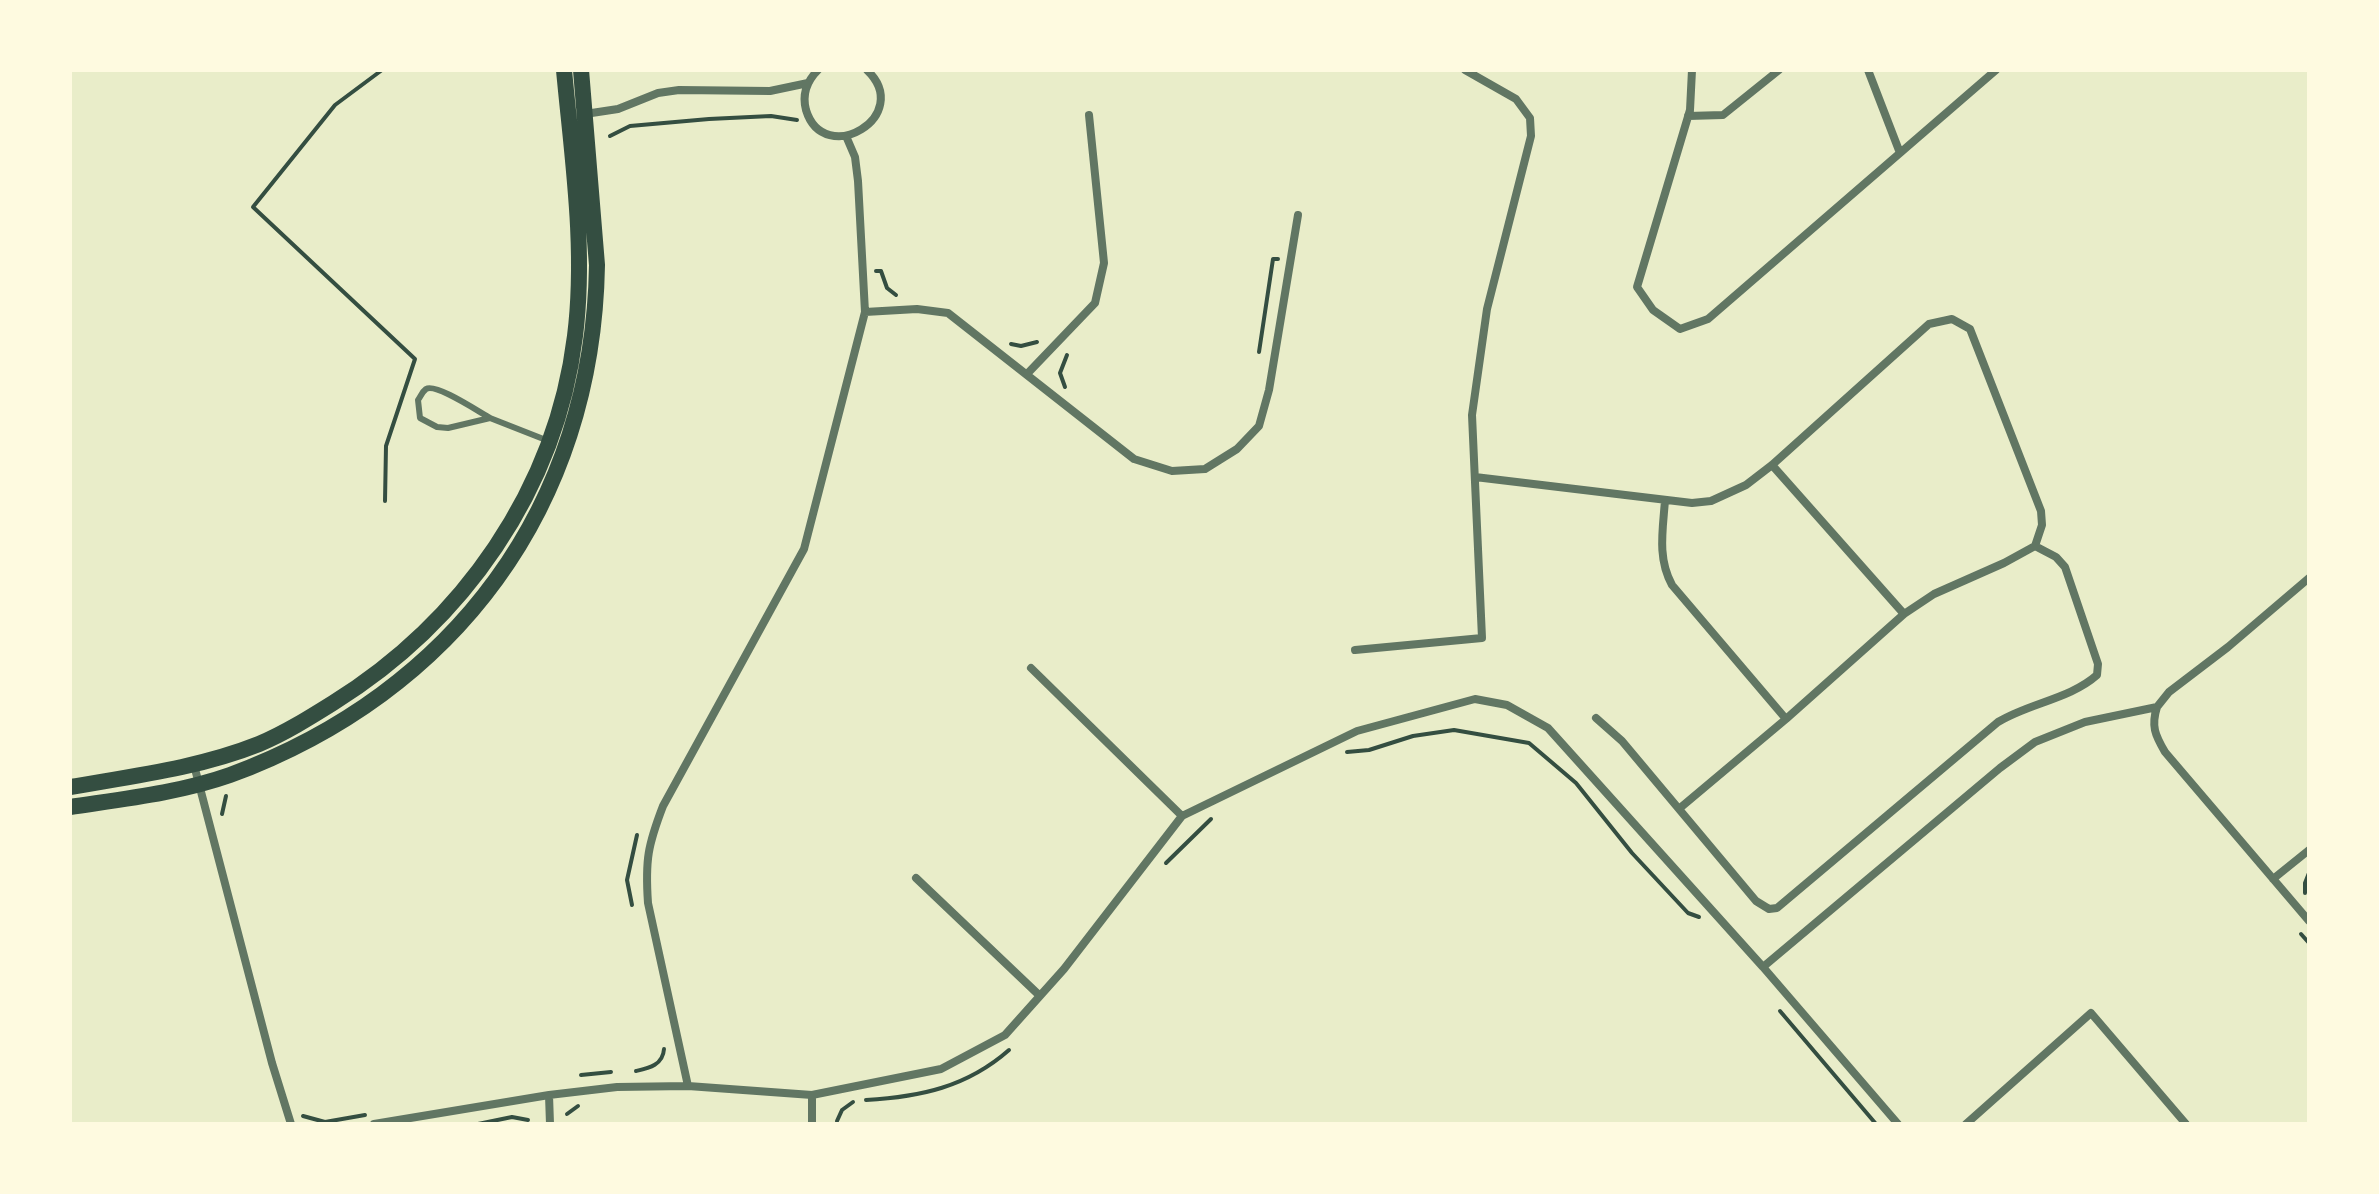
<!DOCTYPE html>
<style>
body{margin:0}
#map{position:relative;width:2379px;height:1194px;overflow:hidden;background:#e9edc9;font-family:Lora,serif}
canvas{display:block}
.frame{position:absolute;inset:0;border:72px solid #fefae0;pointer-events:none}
</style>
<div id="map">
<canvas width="2379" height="1194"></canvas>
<div class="frame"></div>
</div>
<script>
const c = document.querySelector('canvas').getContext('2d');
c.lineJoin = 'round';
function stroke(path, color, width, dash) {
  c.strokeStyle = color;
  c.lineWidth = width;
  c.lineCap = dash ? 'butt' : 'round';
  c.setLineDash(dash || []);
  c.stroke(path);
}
const path = new Path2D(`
 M382 70 335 105 253 207 415 359 386 446 385 501
 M610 136 630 126 709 119 771 116 797 120
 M876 271H881L887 288 896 295
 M1011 344 1021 346 1037 342
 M1259 352 1273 259H1278
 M1065 387 1060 373 1067 355
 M1347 752 1369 750 1413 736 1454 730 1529 743 1576 783 1632 853 1688 913 1699 917
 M222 814 226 796
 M1166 863 1211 819
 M2305 893V883L2309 873
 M632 905 627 880 637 835
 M2301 934 2309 943
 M1780 1011 1876 1124
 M636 1071C649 1068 663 1065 664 1049
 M581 1075 611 1072
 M866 1100C920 1097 967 1087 1009 1050
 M567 1114 578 1106
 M303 1116 325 1122 365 1115
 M837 1121 842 1110 853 1102
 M478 1124 512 1117 528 1120`);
const service = new Path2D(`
 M490 418C479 412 436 383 426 389 422 392 421 396 418 400L420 418 437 427 448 428 490 418 546 440`);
const minor = new Path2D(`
 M818 70C807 81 802 95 806 110 824 169 915 116 867 70
 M1692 70 1690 110 1637 287 1653 310 1680 329 1708 319 1996 70
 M1868 70 1900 153
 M585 114 618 109 658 93 679 90 770 91 808 83
 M1688 116 1723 115 1779 70
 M865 312 917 309 948 313 1134 459 1172 471 1205 469 1237 449 1259 426 1269 390 1298 215
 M1027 374 1095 303 1104 263 1089 115
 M1772 465 1904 614
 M1475 477 1692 503 1711 501 1746 485 1772 465 1929 324 1952 319 1970 329 2041 511 2042 525 2035 546
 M1665 500C1663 529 1657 558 1672 585L1786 719
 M1355 650 1482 638 1472 415 1487 309 1531 136 1530 118 1516 99 1465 70
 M1031 668 1182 816
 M2157 707C2151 726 2155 735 2165 752L2309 921
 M1596 718 1622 741 1756 901 1769 909 1777 908 1998 722C2029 703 2070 699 2097 675L2098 664 2065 567 2056 557 2035 546
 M194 765 272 1063 291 1124
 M1680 808 1786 719 1904 614 1934 594 2004 563 2035 546
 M916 878 1040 996
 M2273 879 2309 850
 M1763 967 2000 768 2035 742 2085 722 2157 707 2169 692 2228 647 2309 578
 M688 1086 648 903C645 860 648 845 663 806L804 549 865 312 858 181 855 157 846 136
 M549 1095 550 1124
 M812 1095V1124
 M374 1124 549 1095 617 1087 688 1086 812 1095 941 1069 1005 1035 1064 969 1182 816 1357 731 1475 699 1507 705 1548 728 1763 967 1898 1124
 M1966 1124 2091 1013 2186 1124`);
const secondary = new Path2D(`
 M70 787C133 776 199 768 259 744 285 733 309 718 333 703 463 622 556 490 575 336 586 248 572 157 564 70
 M70 807C123 799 179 793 230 775 455 692 593 506 597 265L581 70`);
stroke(path, '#344e41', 4);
stroke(service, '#617663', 6);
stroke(minor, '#617663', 8);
stroke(secondary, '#344e41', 16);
</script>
